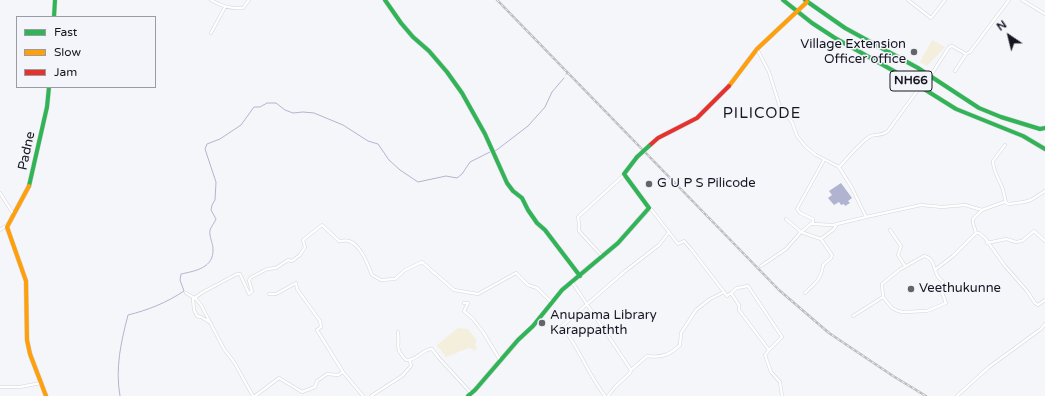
<!DOCTYPE html>
<style>
body{margin:0}
#map{position:relative;width:1045px;height:396px;overflow:hidden;background:#f5f6fa;font-family:"Varela Round",sans-serif}
canvas{display:block}
.legend{position:absolute;left:16px;top:16px;width:140px;height:72px;box-sizing:border-box;background:#f4f5fb;border:1px solid #9b9ca3;margin:0;padding:5px 7px;list-style:none;font-size:12px;color:#161620}
.legend li{display:flex;align-items:center;gap:8px;height:20px}
.legend b{width:20px;border:1px solid #9b9ca3}
.north{position:absolute;left:989px;top:16px;width:40px;height:40px;-webkit-text-stroke:3px #f4f5fb;paint-order:stroke;rotate:325deg;font-size:11px;font-weight:700;line-height:16px;text-align:center;color:#161620}
.north::after{content:'';display:block;margin:auto;width:14px;height:18px;background:#161620;clip-path:polygon(50% 0,100% 100%,50% 72%,0 100%)}
</style>
<div id="map">
<canvas width="1045" height="396"></canvas>
<ul class="legend">
<li><b style="height:5px;background:#30b455"></b>Fast</li>
<li><b style="height:5px;background:#ff9f0a"></b>Slow</li>
<li><b style="height:5px;background:#e5322d"></b>Jam</li>
</ul>
<div class="north">N</div>
</div>
<script>
const c = document.querySelector('canvas').getContext('2d');
c.lineJoin = 'round';
function fillPath(path, color) {
  c.fillStyle = color;
  c.fill(path, 'evenodd');
}
function stroke(path, color, width, dash) {
  c.strokeStyle = color;
  c.lineWidth = width;
  c.lineCap = dash ? 'butt' : 'round';
  c.setLineDash(dash || []);
  c.stroke(path);
}
function drawText(font, color, halo, rows, align = 'center') {
  c.font = font + ' "Varela Round",sans-serif';
  c.lineWidth = 3;
  c.setLineDash([]);
  c.textBaseline = 'middle';
  c.strokeStyle = halo;
  c.fillStyle = color;
  for (const [text, x, y, turn = 0] of rows) {
    c.save();
    c.translate(x, y);
    c.rotate((+turn || 0) * Math.PI / 180);
    c.textAlign = isNaN(turn) ? turn : align;
    if (halo) c.strokeText(text, 0, 0);
    c.fillText(text, 0, 0);
    c.restore();
  }
}
const green = new Path2D(`
 M932 40 945 47 927 66 920 62Z
 M458 328 468 329 477 341 475 344 477 349 474 350 469 348 446 357 437 345Z`);
const water = new Path2D(`
 M841 183 852 198 848 201 850 203 845 206 844 204 841 205 839 202 834 205 828 198 832 195 829 191Z`);
const stream = new Path2D(`
 M566 74H567
 M495 151 498 149 528 126 545 107 552 92 564 78
 M120 396C115 368 121 342 128 315 148 310 166 303 184 291L180 280 181 274C195 271 214 268 213 249 213 243 209 237 210 230 211 227 215 222 216 219L211 210 212 205 215 200 216 182 205 149 207 144 220 139 241 125 254 107H260L267 103H276L285 110 293 113 303 112 314 113 343 125 368 141 378 144 389 160 400 170 418 182 446 176 457 178 462 174 470 162 490 152`);
const street = new Path2D(`
 M211 0C222 7 231 9 243 8L249 0
 M908 0 931 18 945 0
 M1022 0 1045 14
 M211 33 225 7
 M757 49 769 72 780 107 792 122 797 136 806 147 816 155 839 167C846 160 863 139 871 136 878 133 880 137 888 131L920 87
 M955 71 966 54
 M931 75 949 47 952 46 966 54 970 52 1009 0
 M1005 145 993 161C993 172 1000 180 1003 190 1004 194 1005 198 1006 203
 M839 167 852 188 866 217 921 205 942 207 965 205 982 210 1004 202 1009 204 1024 202 1031 200 1045 191
 M0 193 14 215
 M649 208 651 209 678 244 684 241 691 249 727 296 731 293 739 305V310L769 350 765 355 771 372 780 382 782 396
 M786 219 801 232 821 239 834 229 837 224
 M812 224 833 225 866 217
 M0 230 7 225
 M890 230 901 246 898 255 905 266
 M976 233H979L985 238 1005 266 1027 291 1035 303 1038 305 1045 300
 M987 243 1006 239 1016 242 1022 241 1034 231 1045 241
 M602 256 579 231V224L578 217 624 175
 M924 256C935 258 933 269 938 277 940 279 942 280 943 282L941 290 946 303 927 311 903 312 898 311 892 308 883 297 882 284 899 270Z
 M761 266 786 249 801 232 813 222V219L800 213 797 209 824 160
 M936 269 953 256 976 233 973 223V219L982 210
 M572 282 631 370 630 373 615 387 608 396
 M186 293 196 299 201 305 224 349 234 362 253 396
 M731 293 737 288 748 286 782 337 769 350
 M805 293C815 283 821 280 823 265L831 258 832 255 821 239
 M464 303H468L464 311 473 319 483 332 500 360
 M853 316 883 297
 M211 323 201 317 197 316 194 310 193 299 203 292 237 274H240L249 294 252 291 249 281 250 278 267 269 276 268 288 260 292 261 300 255 305 247 303 240 322 225 339 241C342 241 346 240 349 241 361 245 368 265 372 275L381 280 395 279 405 270 422 262 454 290 478 294 516 273 528 285 537 288 552 303
 M398 332C400 348 394 347 406 360 417 361 422 349 432 349L438 357 471 393
 M631 370 647 356C661 358 670 355 680 345L681 333 696 310 710 299 724 292
 M343 372 363 396
 M0 387H20L41 383
 M255 396 279 378 302 392 315 387 317 381 327 374 338 375 343 372 317 330 321 327 320 321 297 289 296 283 276 294H269
 M371 396 402 376 411 366 410 361
 M605 396C588 374 579 348 562 326L624 272 659 245 669 232
 M957 396 989 367 1041 329 1045 324`);
const fast = new Path2D(`
 M385 0 401 23 413 37 429 51 447 72 462 93 485 134 507 183 513 191 522 198 528 210 537 223 545 230 580 276
 M783 0 812 23 835 38 908 79 956 109 1023 136 1045 149
 M805 0 845 28 918 68 979 108 1001 117 1040 129 1045 128
 M54 17 55 0
 M29 186 47 107 49 87
 M468 396 475 390 518 340 533 326 562 290 618 243 649 208 624 174 637 157`);
const slow = new Path2D(`
 M729 86 757 49 807 2
 M29 186 7 227 26 281 27 340 30 354 46 396`);
const jam = new Path2D(`
 M649 146 658 138 697 118 729 86`);
const rail = new Path2D(`
 M497 0 779 290 829 333 893 376 926 396`);
const fastBridge = new Path2D(`
 M637 157 649 146`);
const markers = [
 [914,52,4,"#64646c"],
 [649,184,4,"#64646c"],
 [911,289,4,"#64646c"],
 [542,323,4,"#64646c"]
];
const shields = [
 [911,81,42]
];
const shieldNames = [
 ["NH66",911,81]
];
const poiNames = [
 ["Village Extension",906,45,"right"],
 ["Officer office",906,60,"right"],
 ["G U P S Pilicode",657,184],
 ["Veethukunne",919,289],
 ["Anupama Library",550,316],
 ["Karappathth",550,331]
];
const streetNames = [
 ["Padne",27,151,-78]
];
const quarterNames = [
 ["PILICODE",762,114]
];
fillPath(green, '#f4eedc');
fillPath(water, '#b1b4d0');
stroke(stream, '#b1b4d0', 1);
stroke(street, '#d3d4db', 3.5);
stroke(fast, '#d3d4db', 5);
stroke(slow, '#d3d4db', 5);
stroke(jam, '#d3d4db', 5);
stroke(street, '#fefefe', 2.5);
stroke(fast, '#30b455', 4);
stroke(slow, '#ff9f0a', 4);
stroke(jam, '#e5322d', 4);
stroke(rail, '#bcbdbe', 2.5);
stroke(rail, '#f4f5fb', 1, [3]);
stroke(fastBridge, '#d3d4db', 5, []);
stroke(fastBridge, '#30b455', 4);
for (const [x, y, r, color] of markers) {
  const dot = new Path2D();
  dot.arc(x, y, r, 0, 2 * Math.PI);
  c.fillStyle = color;
  c.fill(dot);
  stroke(dot, '#f4f5fb', 1.5);
}
for (const [x, y, w] of shields) {
  const box = new Path2D();
  box.roundRect(x - w / 2, y - 10, w, 20, 3);
  c.fillStyle = '#f4f5fb';
  c.fill(box);
  stroke(box, '#161620', 1);
}
drawText('bold 12px', '#161620', null, shieldNames);
drawText('13px', '#161620', '#f4f5fb', poiNames, 'left');
drawText('13px', '#161620', '#f4f5fb', streetNames);
c.letterSpacing = '1px';
drawText('15px', '#161620', '#f4f5fb', quarterNames);
c.letterSpacing = '0px';
</script>
